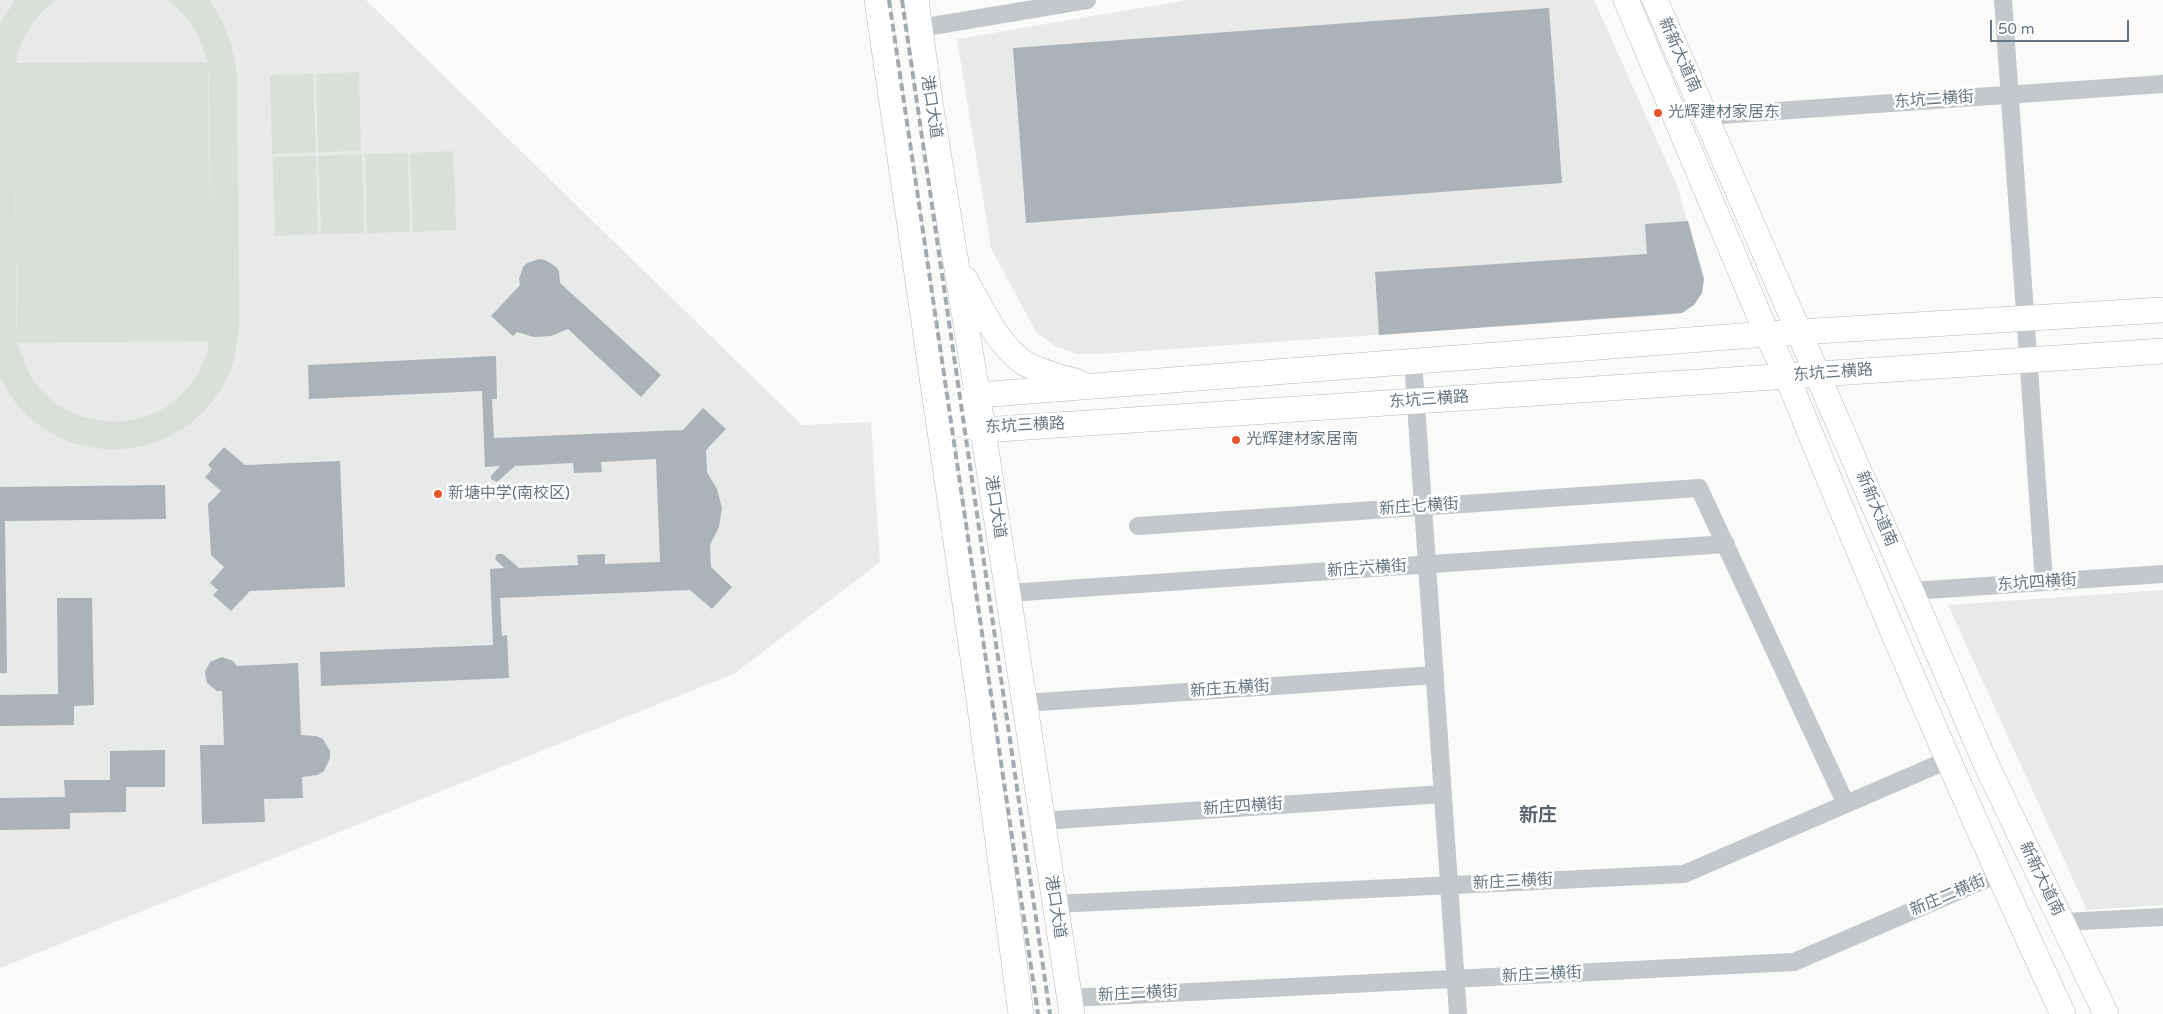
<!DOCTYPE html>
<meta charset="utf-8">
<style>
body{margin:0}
#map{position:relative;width:2163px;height:1014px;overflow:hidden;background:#fafaf8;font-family:"Varela Round",sans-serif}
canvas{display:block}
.scale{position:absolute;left:1990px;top:20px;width:139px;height:22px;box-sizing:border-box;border:2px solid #657683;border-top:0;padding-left:6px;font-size:15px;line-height:18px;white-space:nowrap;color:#657683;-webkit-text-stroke:4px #fff;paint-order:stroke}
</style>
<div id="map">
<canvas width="2163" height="1014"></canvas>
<div class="scale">50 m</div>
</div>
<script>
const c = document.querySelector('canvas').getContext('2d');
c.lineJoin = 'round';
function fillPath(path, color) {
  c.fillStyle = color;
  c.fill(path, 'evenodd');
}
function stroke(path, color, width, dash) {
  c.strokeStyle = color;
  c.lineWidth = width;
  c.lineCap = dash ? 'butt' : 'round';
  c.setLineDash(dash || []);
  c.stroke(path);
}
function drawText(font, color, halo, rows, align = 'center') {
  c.font = font + ' "Varela Round","Noto Sans SC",sans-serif';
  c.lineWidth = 5;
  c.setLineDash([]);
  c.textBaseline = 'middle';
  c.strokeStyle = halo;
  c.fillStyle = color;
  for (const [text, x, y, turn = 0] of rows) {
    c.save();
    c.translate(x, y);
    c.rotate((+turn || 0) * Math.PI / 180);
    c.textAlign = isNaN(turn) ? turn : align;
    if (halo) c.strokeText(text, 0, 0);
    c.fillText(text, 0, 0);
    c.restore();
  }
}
const built = new Path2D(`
 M0 0H366L802 425 871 422 880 562 734 674 0 968Z
 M1188 0H1594L1677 185 1704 279 1702 293 1682 313 1667 315 1100 354H1076L1055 346 1036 332 991 248 957 39Z
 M2163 590V905L2087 910 1948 605Z`);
const green = new Path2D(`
 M15 0H56C35 15 20 38 16 63L207 62C202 37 189 15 167 0H209C226 24 234 47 237 77L239 325C237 347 234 368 222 387 171 474 43 469 0 377V24ZM208 69 209 79 210 333ZM15 71V72L17 335 16 326ZM209 341C207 361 196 380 182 394 143 433 74 430 39 388 28 374 22 359 18 343Z
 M359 72 361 151 318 152 316 74Z
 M313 74 316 152 272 154 270 75Z
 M453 151 456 230 413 232 410 153Z
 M408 153 410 232 367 233 365 154Z
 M362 154 364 233 321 234 318 156Z
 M316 156 318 234 275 236 273 157Z`);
const building = new Path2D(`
 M1549 8 1562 183 1026 223 1013 48Z
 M1688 221 1704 279 1702 293 1694 305 1682 313 1379 335 1375 272 1647 254 1645 224Z
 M539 259 545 260 555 266 559 271 560 283 661 375 641 397 568 329 551 336 534 337 517 332 513 336 491 316 520 285 519 279 523 267 527 263Z
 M496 356 497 399H492L494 438 683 430 703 408 726 429 706 450 707 472 717 489 722 508 719 527 710 545 711 567 732 587 712 609 690 590 500 598 502 636 507 635 509 678 321 686 320 652 493 645 490 569 504 568 495 559 497 554H503L519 568 578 565 577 555 605 554V564L660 562 656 459 601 462 602 472 574 473 573 463 515 466 497 482 491 479V476L500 466 485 467 482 391 309 399 308 365Z
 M224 447 245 465 340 461 345 587 250 591 231 611 213 595 218 590 210 583 224 567 211 555 208 504 221 491 205 477 212 469 208 465Z
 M165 485 166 519 5 521 7 673H0V487Z
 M57 598H92L94 705 74 706V725L0 726V695L58 694Z
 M222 657 233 661 237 666 298 663 301 735 316 736 323 739 330 751V758L324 771 317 775 302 777 303 798 264 799 265 822 202 824 200 745H224L222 691H217L207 683 205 672 210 662Z
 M165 750V787H126V812L70 813V829L0 830V798L65 797 64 780H110V751Z`);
const street = new Path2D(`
 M2003 0 2044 582
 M920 28 1087 0
 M1706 116 2163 84
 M1413 361 1458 1014
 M1138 526 1699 488 1846 804
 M1912 591 2163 574
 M1008 593 1726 544
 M1025 703 1435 675
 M1042 821 1443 794
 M1055 904 1684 874 1948 760
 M2062 922 2163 917
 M1069 998 1794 962 1998 874`);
const secondary = new Path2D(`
 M877 0 978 692 1021 1014
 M916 0 931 108 983 430 1072 1014
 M1626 0 1767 334 1787 376C1874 591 1965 804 2063 1014
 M1655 0 1986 764 2106 1014
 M965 279C980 306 999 348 1026 364 1043 373 1060 377 1078 382
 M939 419 978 395 1767 334 2163 310
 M939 419 983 430 2163 351`);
const rail = new Path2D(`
 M889 0 1038 1014
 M902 0 1050 1014`);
const markers = [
 [1658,113,5,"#e4572e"],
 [1236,440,5,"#e4572e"],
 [438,494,5,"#e4572e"]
];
const streetNames = [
 ["新新大道南",1679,55,66],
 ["东坑二横街",1934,100,-4],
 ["港口大道",931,107,81],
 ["东坑三横路",1833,373,-4],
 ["东坑三横路",1429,400,-4],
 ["东坑三横路",1025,426,-3],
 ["港口大道",995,507,81],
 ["新庄七横街",1419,507,-4],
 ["新新大道南",1876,509,67],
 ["新庄六横街",1367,569,-4],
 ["东坑四横街",2037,583,-4],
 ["新庄五横街",1230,689,-4],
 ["新庄四横街",1243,807,-4],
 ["新新大道南",2041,879,64],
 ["新庄三横街",1513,882,-3],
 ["新庄二横街",1948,896,-23],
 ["港口大道",1055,907,81],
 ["新庄二横街",1542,975,-3],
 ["新庄二横街",1138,994,-3]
];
const poiNames = [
 ["光辉建材家居东",1668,113],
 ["光辉建材家居南",1246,440],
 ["新塘中学(南校区)",448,494]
];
const quarterNames = [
 ["新庄",1538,816]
];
fillPath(built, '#e8e9e9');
fillPath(green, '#dadfd7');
fillPath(building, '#aab3b9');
stroke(secondary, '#b3babf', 26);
stroke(street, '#c3c8cc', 18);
stroke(secondary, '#fff', 25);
stroke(rail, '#a2aab0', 4, [8, 4]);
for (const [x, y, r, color] of markers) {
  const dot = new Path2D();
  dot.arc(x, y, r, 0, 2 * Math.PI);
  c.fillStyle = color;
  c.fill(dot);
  stroke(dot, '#fff', 2);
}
drawText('16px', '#657683', '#fff', streetNames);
drawText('16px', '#657683', '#fff', poiNames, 'left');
drawText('bold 19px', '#57646e', '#fff', quarterNames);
</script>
